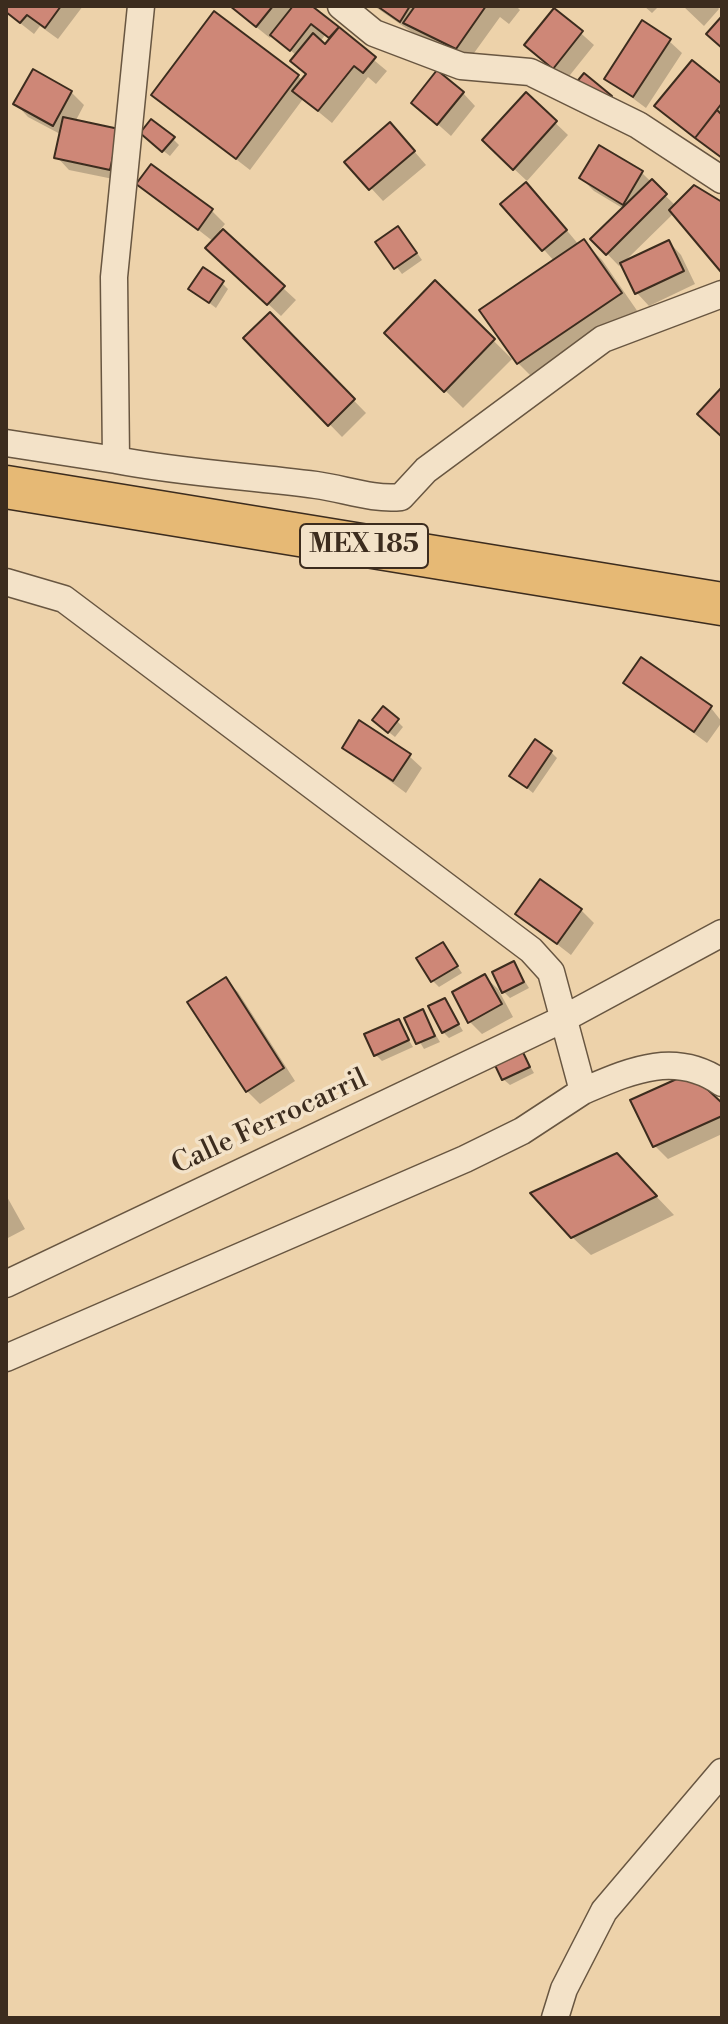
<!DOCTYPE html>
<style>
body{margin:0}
#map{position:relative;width:728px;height:2024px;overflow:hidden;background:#edd2aa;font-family:"Libre Bodoni",serif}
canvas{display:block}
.frame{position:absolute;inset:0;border:8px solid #3c2c1e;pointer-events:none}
</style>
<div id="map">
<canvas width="728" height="2024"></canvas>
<div class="frame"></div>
</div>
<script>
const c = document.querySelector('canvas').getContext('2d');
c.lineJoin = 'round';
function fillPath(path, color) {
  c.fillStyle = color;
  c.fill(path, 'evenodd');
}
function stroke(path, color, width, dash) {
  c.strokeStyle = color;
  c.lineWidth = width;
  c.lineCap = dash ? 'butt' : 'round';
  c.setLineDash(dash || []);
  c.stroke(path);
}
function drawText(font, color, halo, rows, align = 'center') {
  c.font = font + ' "Libre Bodoni",serif';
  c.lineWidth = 7;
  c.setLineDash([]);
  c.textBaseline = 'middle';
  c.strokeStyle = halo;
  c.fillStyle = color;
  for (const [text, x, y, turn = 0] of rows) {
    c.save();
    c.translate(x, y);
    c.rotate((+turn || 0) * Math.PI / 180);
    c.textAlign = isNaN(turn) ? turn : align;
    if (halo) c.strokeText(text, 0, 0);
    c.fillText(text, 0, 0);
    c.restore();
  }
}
const shadow = new Path2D(`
 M6 6H83L58 39 40 26 34 34 6 12Z
 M230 6H309L387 71 376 84 368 77 332 123 303 99 250 170 153 95 298 76 303 81 307 75 293 61 297 56 272 34 270 38ZM325 35 330 40 325 47 320 42Z
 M374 6H516L520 10 509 24 500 17 469 60 413 33Z
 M644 6H659L652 13Z
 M683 6H717L719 9 704 26Z
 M555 10 594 45 566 80 539 57Z
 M669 41 682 53 646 108 607 79Z
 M722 87V158L657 106Z
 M71 92 84 105 75 122 118 131 123 181 69 170 57 157 62 135 28 117 16 104Z
 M463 93 475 106 451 136 414 103Z
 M526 95 568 135 527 181 497 153Z
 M402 137 426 165 383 201 347 162Z
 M148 139H173L179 145 170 156Z
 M152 167 212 211 225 224 220 230 296 300 281 316 221 260 214 242 139 184Z
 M642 173 678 208 694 188 722 204V270L674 213 623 263 669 242 681 255 695 284 649 306 637 293 622 263 619 266 593 239 624 209 594 191 581 178Z
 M539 197 579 245 584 242 602 260 638 312 536 381 518 363 482 311 555 262 503 204Z
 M404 234 422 260 402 274 378 242Z
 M222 283 228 289 216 308 191 289Z
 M435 283 512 359 463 408 387 333Z
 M270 315 366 413 342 437 246 338Z
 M626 683 711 708 722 722 707 743Z
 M397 721 403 727 395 737 381 726Z
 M344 747 409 756 422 768 406 793Z
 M551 752 557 758 533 793 512 776Z
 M581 910 594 923 571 955 518 914Z
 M443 945 462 973 439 987 433 981Z
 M514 964 529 988 510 998 504 992Z
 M485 977 498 989 513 1017 482 1034 470 1022Z
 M225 980 238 992 295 1081 260 1104 247 1091Z
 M444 1000 463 1031 449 1038 443 1032Z
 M422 1012 440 1042 424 1049 406 1019Z
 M398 1022 413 1047 382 1061 376 1055Z
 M520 1049 534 1073 510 1085 503 1079Z
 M722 1106V1134L668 1159 655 1146Z
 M635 1174 674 1215 591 1255 572 1237Z
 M6 1195 25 1229 6 1239Z`);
const building = new Path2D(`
 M6 6H61L45 28 27 15 20 23 6 12Z
 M230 6H273L256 27Z
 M293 6H312L339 27 329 38 311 24 290 51 270 35Z
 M377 6H410L400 22Z
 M415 6H486L456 49 403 23Z
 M554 8 583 31 553 69 524 45Z
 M214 11 299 75 236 159 151 95Z
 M722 16V48L706 34Z
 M642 20 671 39 633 97 604 79Z
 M339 27 376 57 363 73 354 66 318 111 292 91 306 74 290 61 313 33 325 44Z
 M692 60 722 84V103L695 138 654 106Z
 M33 69 72 91 53 126 13 104Z
 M437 70 464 92 437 125 411 103Z
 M584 73 612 96 602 107 575 84Z
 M526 92 557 121 513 170 482 140Z
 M717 110 722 115V158L695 138Z
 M63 117 119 129 110 170 54 158Z
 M151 119 175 137 162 152 140 133Z
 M390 122 415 151 369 190 344 162Z
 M599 145 643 171 623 205 579 178Z
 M151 164 213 209 198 230 136 184Z
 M652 179 667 194 606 255 590 239Z
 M526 182 567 230 542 251 500 204Z
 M694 185 722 202 721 272 669 210Z
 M398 226 417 253 394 269 375 242Z
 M223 229 285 286 267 305 205 248Z
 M584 239 622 293 517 364 479 310Z
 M669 240 684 271 635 294 620 263Z
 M203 267 224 281 209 303 188 289Z
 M435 280 495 339 444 392 384 333Z
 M270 312 355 399 328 426 243 338Z
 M722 387V437L697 414Z
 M641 657 712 706 694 732 623 683Z
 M383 706 399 719 388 733 372 720Z
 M359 720 411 754 393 781 342 748Z
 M535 739 552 751 527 788 509 776Z
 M540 879 582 909 557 944 515 914Z
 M443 942 458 966 431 982 416 958Z
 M514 961 524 982 502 993 492 972Z
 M485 974 502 1004 468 1023 452 992Z
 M226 977 284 1068 246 1092 187 1002Z
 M445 998 459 1024 442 1033 428 1006Z
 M423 1009 435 1036 416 1044 404 1018Z
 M399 1019 409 1040 374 1056 364 1034Z
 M520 1046 530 1067 502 1080 492 1059Z
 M690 1073 722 1103V1116L653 1147 630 1100Z
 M617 1153 657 1196 571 1238 530 1193Z`);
const minor = new Path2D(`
 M341 6 374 33 461 66 530 72 638 125 722 180
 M6 443 116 460 114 277 141 6
 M116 460C183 473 249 476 316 485 345 489 372 500 401 497L426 470 603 339 722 294
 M6 582 64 599 531 950 551 972 583 1091 522 1131 465 1159 6 1358
 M583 1091C630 1071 675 1050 722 1083
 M6 1284 561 1020 722 933
 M555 2018 564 1989 604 1911 722 1772`);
const primary = new Path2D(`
 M6 487 722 604`);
const shields = [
 [364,546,128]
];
const shieldNames = [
 ["MEX 185",364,546]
];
const streetNames = [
 ["Calle Ferrocarril",270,1123,-25]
];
fillPath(shadow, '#0003');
fillPath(building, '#ce8777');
stroke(building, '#3c2c1e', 2);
stroke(minor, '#685641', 29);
stroke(primary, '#3c2c1e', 45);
stroke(minor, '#f3e2c8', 26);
stroke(primary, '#e6b975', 42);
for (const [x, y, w] of shields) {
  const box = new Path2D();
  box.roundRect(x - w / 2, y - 22, w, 44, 6);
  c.fillStyle = '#f3e2c8';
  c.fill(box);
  stroke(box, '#3c2c1e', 2);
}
drawText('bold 26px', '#3c2c1e', null, shieldNames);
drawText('28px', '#3c2c1e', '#f3e2c8', streetNames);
</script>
